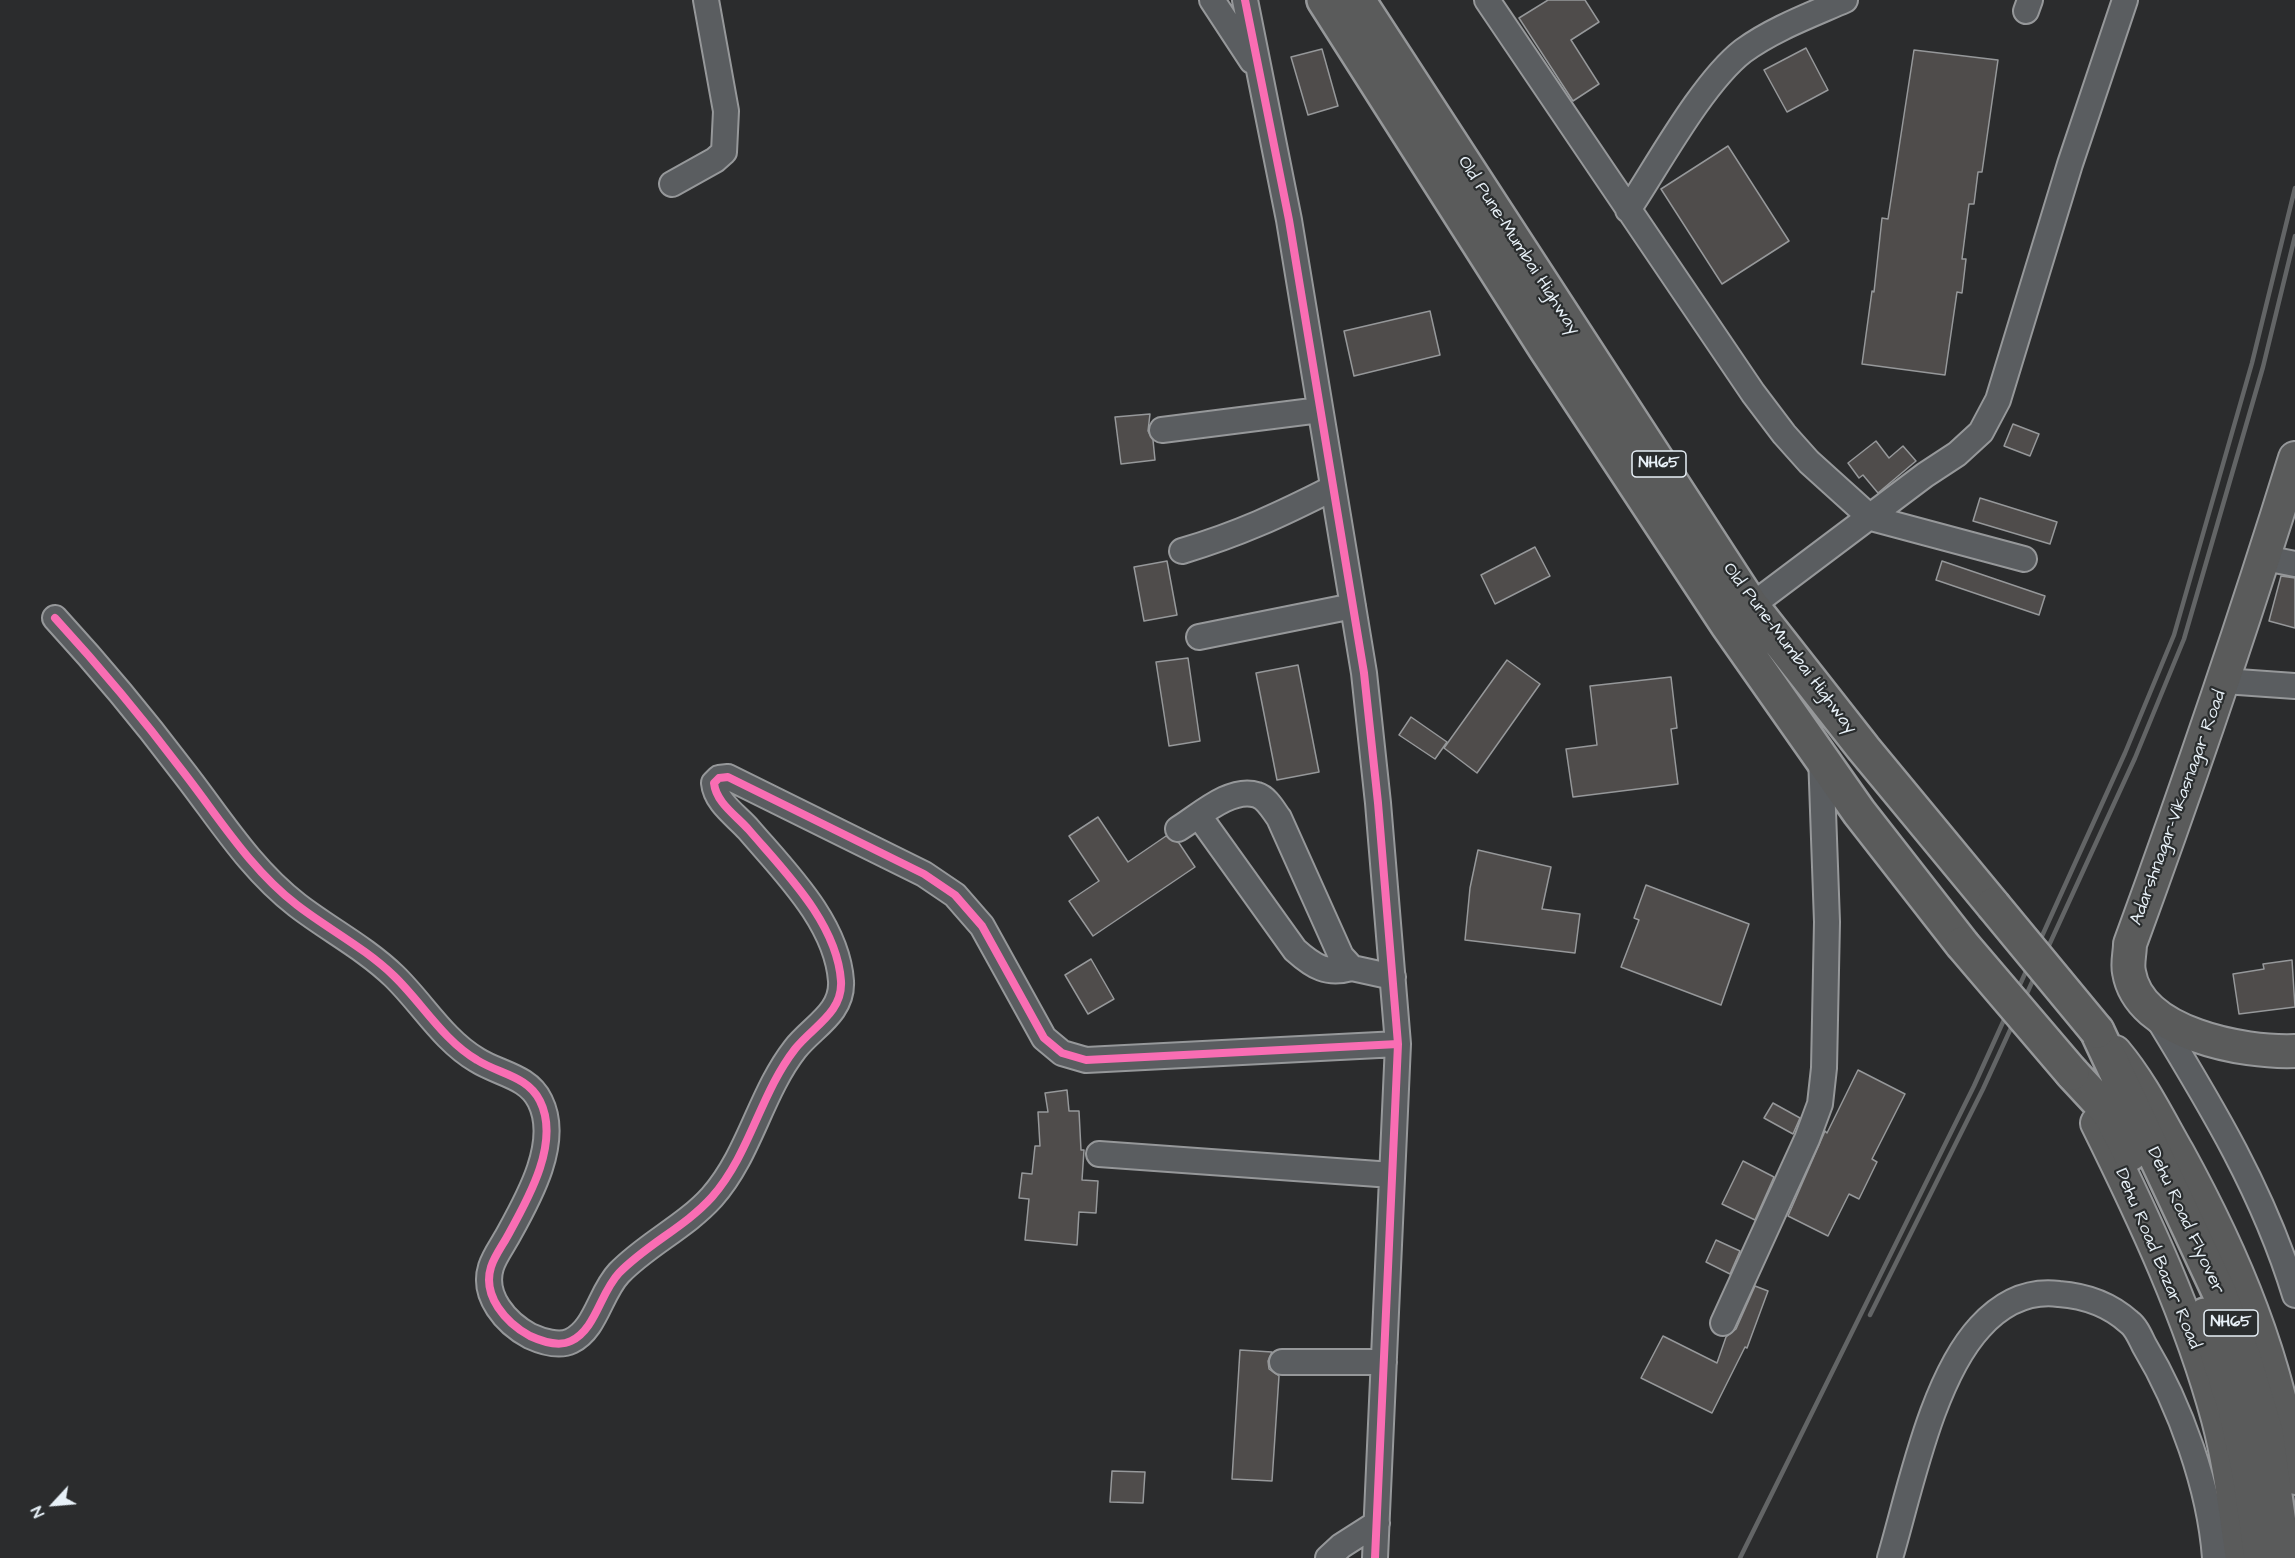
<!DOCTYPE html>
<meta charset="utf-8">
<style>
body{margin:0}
#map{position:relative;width:2295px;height:1558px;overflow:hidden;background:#2b2c2d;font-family:"Architects Daughter",sans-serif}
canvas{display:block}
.north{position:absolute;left:24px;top:1474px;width:60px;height:60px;-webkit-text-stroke:4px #2a2d2e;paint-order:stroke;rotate:244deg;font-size:16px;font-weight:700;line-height:24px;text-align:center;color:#e8f1f8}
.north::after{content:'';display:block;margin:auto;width:21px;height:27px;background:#e8f1f8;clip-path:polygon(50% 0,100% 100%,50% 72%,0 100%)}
</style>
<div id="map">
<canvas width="2295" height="1558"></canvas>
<div class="north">N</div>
</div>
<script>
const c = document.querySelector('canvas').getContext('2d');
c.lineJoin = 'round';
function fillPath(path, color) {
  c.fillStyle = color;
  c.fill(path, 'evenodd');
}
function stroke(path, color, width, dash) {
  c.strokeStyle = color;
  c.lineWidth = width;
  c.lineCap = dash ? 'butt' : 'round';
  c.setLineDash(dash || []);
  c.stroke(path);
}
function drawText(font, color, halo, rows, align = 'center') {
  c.font = font + ' "Architects Daughter",sans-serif';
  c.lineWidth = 4.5;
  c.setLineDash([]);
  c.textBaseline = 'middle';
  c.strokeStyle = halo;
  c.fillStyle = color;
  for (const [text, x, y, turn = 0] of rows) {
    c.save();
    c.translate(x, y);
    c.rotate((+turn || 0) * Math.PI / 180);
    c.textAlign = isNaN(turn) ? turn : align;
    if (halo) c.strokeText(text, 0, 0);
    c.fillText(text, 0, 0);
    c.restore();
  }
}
const building = new Path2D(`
 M1548 0H1585L1599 22 1571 40 1599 84 1573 101 1519 18Z
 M1806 48 1828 90 1787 112 1764 70Z
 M1322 49 1338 106 1308 115 1291 57Z
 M1914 50 1998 60 1982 172H1978L1974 204H1969L1962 259H1966L1962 293 1957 292 1945 375 1862 364 1872 291 1874 292 1882 218 1888 219Z
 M1728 146 1789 241 1722 284 1661 189Z
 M1430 311 1440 355 1354 376 1344 331Z
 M1150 414 1148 431 1153 440 1155 460 1121 464 1115 417Z
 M2013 424 2039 434 2030 456 2004 446Z
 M1876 441 1889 458 1903 446 1916 461 1878 493 1863 475 1859 478 1848 463Z
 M1980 498 2057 522 2050 544 1973 521Z
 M1535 547 1550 576 1495 604 1481 575Z
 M1167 561 1177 615 1144 621 1134 567Z
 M1942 561 2045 596 2039 615 1936 580Z
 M2281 576 2295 578V628L2269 621Z
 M1188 658 1200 741 1169 746 1156 662Z
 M1507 660 1540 684 1477 773 1444 748Z
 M1298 665 1319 772 1277 780 1256 673Z
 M1671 677 1677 728 1671 729 1678 784 1573 797 1566 749 1597 745 1590 686Z
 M1411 717 1447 742 1435 759 1399 735Z
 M1098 817 1128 862 1166 836 1179 843 1195 867 1093 936 1069 901 1099 881 1069 836Z
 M1478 850 1551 867 1542 909 1580 914 1575 953 1465 940 1470 888Z
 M1646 885 1749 924 1721 1005 1621 967 1639 920 1634 918Z
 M1091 959 1114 999 1088 1014 1065 975Z
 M2292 960 2295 1007 2239 1014 2233 974 2264 969 2263 964Z
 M1858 1070 1905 1094 1872 1159 1877 1162 1859 1199 1849 1194 1828 1236 1788 1216 1825 1131 1827 1133Z
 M1067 1090 1069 1111H1079L1081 1150H1084L1082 1180 1098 1181 1096 1213 1079 1212 1077 1245 1025 1240 1029 1199 1019 1198 1022 1173 1032 1174 1035 1146H1040L1038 1112H1048L1045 1093Z
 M1773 1103 1800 1118 1793 1134 1764 1118Z
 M1743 1161 1774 1177 1755 1220 1722 1204Z
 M1716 1240 1740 1251 1730 1274 1706 1262Z
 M1755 1286 1768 1291 1747 1348 1745 1347 1712 1413 1641 1378 1663 1336 1717 1363 1726 1337 1736 1329Z
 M1240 1350 1272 1352 1268 1361 1269 1369 1279 1376 1272 1481 1232 1479Z
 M1112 1471 1145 1472 1143 1503 1110 1502Z`);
const minor = new Path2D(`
 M1212 0 1252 61
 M1245 0 1289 220 1364 673 1378 803 1398 1044 1375 1558
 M1487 0 1753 393 1784 434 1809 462 1871 518 2024 559
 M2026 11 2030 0
 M672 184 715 160 724 152 726 111 706 0
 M1628 210C1658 165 1702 83 1743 51 1773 29 1811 15 1845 0
 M1162 430 1320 410
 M1182 551C1239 534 1280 515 1333 488
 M2265 558 2295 564
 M1739 615 1925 475 1957 454 1981 432 1998 400 2070 164 2125 0
 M55 618C99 666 141 716 181 769 218 816 249 868 297 905 328 929 365 948 394 976 422 1003 443 1040 477 1060 499 1074 528 1076 540 1101 561 1143 527 1201 507 1237 502 1246 494 1257 491 1267 482 1296 506 1323 530 1336 541 1341 559 1347 571 1341 596 1329 600 1293 619 1273 647 1244 685 1227 712 1197 750 1154 760 1094 795 1049 812 1027 843 1013 841 981 837 923 785 872 749 830 737 816 716 803 714 783L719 778 728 777 924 874 955 895 982 926 1044 1038 1062 1053 1086 1060 1398 1044
 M1199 637 1353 606
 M2224 681 2295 686
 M1199 816 1295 950C1314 967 1327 975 1352 968
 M1178 829C1198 817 1231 786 1257 795 1267 798 1273 810 1279 818L1341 956 1352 968 1393 977
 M2157 1017C2212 1107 2264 1193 2295 1295
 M1099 1154 1392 1175
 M1723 1323 1807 1139 1820 1104 1824 1068 1827 922 1821 755
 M1282 1362H1384
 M1328 1558 1341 1546 1377 1523
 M1890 1558C1910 1490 1932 1379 1980 1327 2001 1304 2027 1290 2059 1294 2086 1296 2109 1304 2129 1322 2136 1327 2140 1337 2144 1345 2180 1405 2210 1488 2215 1558`);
const major = new Path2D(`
 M2295 458C2244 622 2189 783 2130 944 2130 953 2127 963 2129 972 2139 1034 2243 1053 2295 1051
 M2115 1052C2141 1083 2158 1118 2178 1153 2234 1255 2279 1361 2295 1478
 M2097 1123C2144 1218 2190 1316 2218 1419 2230 1464 2235 1512 2242 1558`);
const highway = new Path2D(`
 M1324 0 1546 349 1727 624 1859 812 1962 944
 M1358 0 1751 605 1864 749 1993 905
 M2097 1031 2219 1292 2244 1358 2266 1432 2284 1558
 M2072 1073 2111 1115 2130 1154
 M2205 1315 2235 1409 2249 1473 2261 1558`);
const rail = new Path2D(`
 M1870 1315 1983 1089 2135 758 2184 639 2263 367 2295 236
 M1740 1558 1974 1086 2125 753 2174 635 2252 363 2295 188`);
const highwayBridge = new Path2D(`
 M1993 905 2097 1031
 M1962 944 2072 1073`);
const cycleway = new Path2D(`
 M1245 0 1289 220 1364 673 1378 803 1398 1044 1375 1558
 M55 618C99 666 141 716 181 769 218 816 249 868 297 905 328 929 365 948 394 976 422 1003 443 1040 477 1060 499 1074 528 1076 540 1101 561 1143 527 1201 507 1237 502 1246 494 1257 491 1267 482 1296 506 1323 530 1336 541 1341 559 1347 571 1341 596 1329 600 1293 619 1273 647 1244 685 1227 712 1197 750 1154 760 1094 795 1049 812 1027 843 1013 841 981 837 923 785 872 749 830 737 816 716 803 714 783L719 778 728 777 924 874 955 895 982 926 1044 1038 1062 1053 1086 1060 1398 1044`);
const shields = [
 [1659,464,54],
 [2231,1323,54]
];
const shieldNames = [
 ["NH65",1659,464],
 ["NH65",2231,1323]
];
const streetNames = [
 ["Old Pune–Mumbai Highway",1518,246,57],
 ["Old Pune–Mumbai Highway",1789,649,53],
 ["Adarshnagar-Vikasnagar Road",2179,808,-70],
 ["Dehu Road Flyover",2185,1221,65],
 ["Dehu Road Bazar Road",2157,1259,67]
];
fillPath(building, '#4f4c4b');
stroke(building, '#96989a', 1.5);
stroke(minor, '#96989a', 28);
stroke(major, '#96989a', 36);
stroke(highway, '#96989a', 38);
stroke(minor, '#5a5d60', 24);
stroke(major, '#5a5b5b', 32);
stroke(highway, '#5a5b5b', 33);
stroke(rail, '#636566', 4.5);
stroke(highwayBridge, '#96989a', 38, []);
stroke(highwayBridge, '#5a5b5b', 33);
stroke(cycleway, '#f96db3', 8);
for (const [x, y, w] of shields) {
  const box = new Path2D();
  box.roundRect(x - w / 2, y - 13, w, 26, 4.5);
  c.fillStyle = '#2a2d2e';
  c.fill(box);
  stroke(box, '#e8f1f8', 1.5);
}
drawText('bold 16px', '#e8f1f8', null, shieldNames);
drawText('18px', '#e8f1f8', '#2a2d2e', streetNames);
</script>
